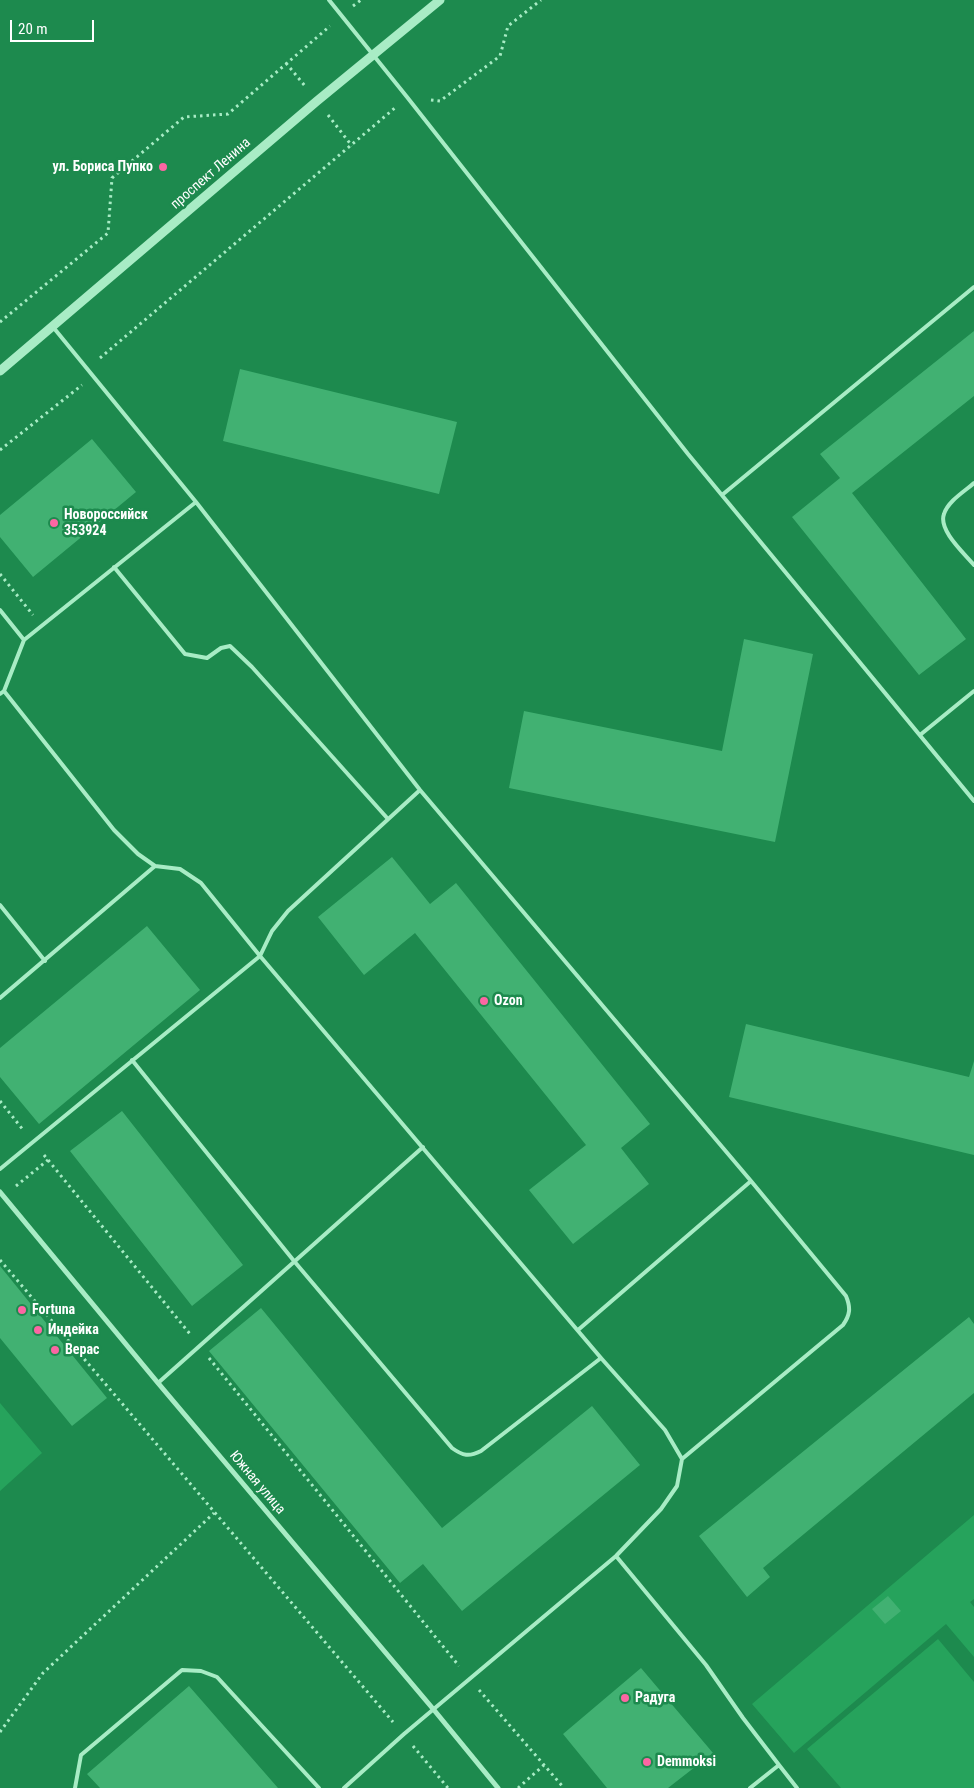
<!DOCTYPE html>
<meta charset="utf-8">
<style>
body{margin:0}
#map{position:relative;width:974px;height:1788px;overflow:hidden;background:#1d8a4e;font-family:"Roboto Condensed",sans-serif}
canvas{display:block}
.scale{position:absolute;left:10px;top:20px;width:84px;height:22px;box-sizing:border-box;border:2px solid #fff;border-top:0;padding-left:6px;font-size:15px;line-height:18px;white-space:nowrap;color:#fff;-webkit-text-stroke:4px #1d8a4e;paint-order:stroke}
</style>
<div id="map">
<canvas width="974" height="1788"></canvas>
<div class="scale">20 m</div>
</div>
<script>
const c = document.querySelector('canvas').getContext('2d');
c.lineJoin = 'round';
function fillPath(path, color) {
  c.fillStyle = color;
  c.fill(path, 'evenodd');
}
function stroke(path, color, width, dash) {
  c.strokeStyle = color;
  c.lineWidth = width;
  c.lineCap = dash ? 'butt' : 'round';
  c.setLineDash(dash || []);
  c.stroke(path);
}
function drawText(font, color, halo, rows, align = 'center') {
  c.font = font + ' "Roboto Condensed",sans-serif';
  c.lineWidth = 5;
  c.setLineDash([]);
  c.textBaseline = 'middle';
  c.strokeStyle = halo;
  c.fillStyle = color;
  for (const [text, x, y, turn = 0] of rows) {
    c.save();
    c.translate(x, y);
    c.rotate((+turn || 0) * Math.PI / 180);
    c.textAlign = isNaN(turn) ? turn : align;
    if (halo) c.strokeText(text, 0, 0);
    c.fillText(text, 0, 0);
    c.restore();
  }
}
const green = new Path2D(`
 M0 1403 42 1453 0 1491Z
 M974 1515V1599L970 1602 974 1607V1657L946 1624 794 1753 752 1704Z
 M938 1639 974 1682V1788H841L807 1749Z`);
const building = new Path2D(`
 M974 331V396L852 493 966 639 919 675 792 517 840 478 820 454Z
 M240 369 457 422 439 494 223 441Z
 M92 439 136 492 33 577 0 537V515Z
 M744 639 813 654 775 842 509 788 524 711 722 751Z
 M392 857 430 904 456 883 650 1124 621 1148 649 1184 573 1244 529 1190 586 1145 415 933 364 975 318 917Z
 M147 926 200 990 39 1124 0 1077V1048Z
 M746 1024 969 1077 974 1061V1155L729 1097Z
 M122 1111 243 1265 192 1306 70 1151Z
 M0 1266 107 1398 72 1426 0 1338Z
 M261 1308 442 1528 592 1406 640 1465 462 1611 423 1564 400 1583 209 1351Z
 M969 1317 974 1324V1393L763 1568 770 1577 747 1597 699 1536Z
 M888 1596 901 1611 885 1624 872 1609Z
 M641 1668 713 1753 668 1788H607L563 1734Z
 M189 1686 278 1788H100L87 1774Z`);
const path = new Path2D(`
 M353 6 361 0
 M286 63 305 86
 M431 100 440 101 500 56 508 26 541 0
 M328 115 352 146
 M0 322 108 233 112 178 184 117 228 114 330 26
 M100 358 396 107
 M0 450 82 385
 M0 574 33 615
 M0 1101 24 1131
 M44 1155 190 1334
 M16 1186 48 1160
 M0 1260 393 1722
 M209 1358 459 1666
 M479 1690 564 1788
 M0 1732 43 1673 214 1513
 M413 1746 448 1788
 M518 1788 544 1765`);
const service = new Path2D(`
 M329 0 407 97 688 454 974 801
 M974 483C965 491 948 501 944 514 938 530 964 553 974 565
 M722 495 974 287
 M196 502 420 790 751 1181 578 1330
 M114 567 185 654 207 658 221 648 230 646 252 667 388 819
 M0 610 24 640
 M4 691 114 830 138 854 155 866 180 869 201 883 260 956 601 1358 665 1430 682 1459 677 1486 661 1509 616 1556 404 1734 344 1788
 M0 694 4 691 24 640 196 502 53 327
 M920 735 974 691
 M0 905 45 961
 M0 998 155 866
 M132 1060 294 1261 452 1448C463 1456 469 1457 481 1451L601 1358
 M0 1169 260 956 272 931 288 911 420 790
 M158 1383 423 1147
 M682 1459 843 1325C850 1315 851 1308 846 1296L751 1181
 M616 1556 706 1665 743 1718 779 1765
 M75 1788 81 1755 182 1670 201 1671 217 1677 319 1788
 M750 1788 779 1765 797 1788`);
const minor = new Path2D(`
 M0 1192 158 1383 434 1710 498 1788`);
const tertiary = new Path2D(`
 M0 371 317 101 440 0`);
const markers = [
 [163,167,5,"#fc66a3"],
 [54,523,5,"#fc66a3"],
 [484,1001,5,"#fc66a3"],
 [22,1310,5,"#fc66a3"],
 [38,1330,5,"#fc66a3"],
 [55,1350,5,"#fc66a3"],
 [625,1698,5,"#fc66a3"],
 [647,1762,5,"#fc66a3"]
];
const poiNames = [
 ["ул. Бориса Пупко",153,167,"right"],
 ["Новороссийск",64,515],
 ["353924",64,531],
 ["Ozon",494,1001],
 ["Fortuna",32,1310],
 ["Индейка",48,1330],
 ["Верас",65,1350],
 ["Радуга",635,1698],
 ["Demmoksi",657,1762]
];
const streetNames = [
 ["проспект Ленина",211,174,-41],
 ["Южная улица",257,1483,50]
];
fillPath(green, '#26a35c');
fillPath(building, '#41b172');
stroke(path, '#a8ecc5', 3, [2.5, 4]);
stroke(service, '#a8ecc5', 4);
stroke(minor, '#a8ecc5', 5);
stroke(tertiary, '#a8ecc5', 9);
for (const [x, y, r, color] of markers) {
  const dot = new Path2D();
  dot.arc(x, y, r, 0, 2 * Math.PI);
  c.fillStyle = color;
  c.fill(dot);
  stroke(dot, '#1d8a4e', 2);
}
drawText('bold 14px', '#fff', '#1d8a4e', poiNames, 'left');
drawText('14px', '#fff', '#1d8a4e', streetNames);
</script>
